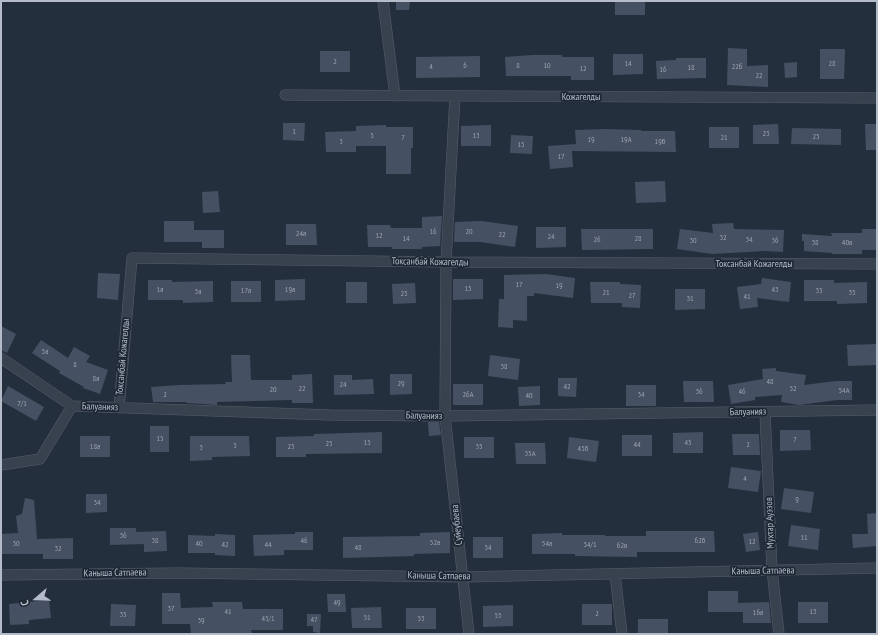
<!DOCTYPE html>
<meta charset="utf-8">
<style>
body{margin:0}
#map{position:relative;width:878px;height:635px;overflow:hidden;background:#242f3e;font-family:"PT Sans Narrow",sans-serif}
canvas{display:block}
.frame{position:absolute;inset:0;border:2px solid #b4bcc9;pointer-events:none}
.north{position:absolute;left:16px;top:579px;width:40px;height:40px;-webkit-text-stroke:3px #1d2633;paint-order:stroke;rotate:250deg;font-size:11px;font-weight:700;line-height:16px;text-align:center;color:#b4bcc9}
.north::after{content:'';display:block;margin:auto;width:14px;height:18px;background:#b4bcc9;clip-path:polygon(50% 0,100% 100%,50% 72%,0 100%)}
</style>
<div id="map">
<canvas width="878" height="635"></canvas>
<div class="frame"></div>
<div class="north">С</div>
</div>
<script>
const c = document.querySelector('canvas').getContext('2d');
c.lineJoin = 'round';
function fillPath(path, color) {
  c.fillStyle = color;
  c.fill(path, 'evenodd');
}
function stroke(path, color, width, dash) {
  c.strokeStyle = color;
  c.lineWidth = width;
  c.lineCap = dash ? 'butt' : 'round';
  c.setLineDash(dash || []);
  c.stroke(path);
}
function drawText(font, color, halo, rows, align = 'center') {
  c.font = font + ' "PT Sans Narrow",sans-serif';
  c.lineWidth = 3.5;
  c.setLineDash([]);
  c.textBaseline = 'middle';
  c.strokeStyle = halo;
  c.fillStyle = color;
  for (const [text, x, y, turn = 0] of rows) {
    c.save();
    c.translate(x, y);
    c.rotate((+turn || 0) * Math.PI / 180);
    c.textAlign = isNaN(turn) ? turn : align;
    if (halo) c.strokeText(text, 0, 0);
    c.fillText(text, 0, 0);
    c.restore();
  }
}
const building = new Path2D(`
 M396 1H410L409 10H396Z
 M615 1H645V15H615Z
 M728 48 747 49V66L768 65V87L727 85Z
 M820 49H845L844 79H820Z
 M320 51H350V72H320Z
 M613 54H643V74L613 75Z
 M532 55H562V57H594V80H571V76H506L505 57Z
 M480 56V77L416 78V57Z
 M676 58H706V78L657 79 656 61 676 60Z
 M797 62V77L785 78 784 63Z
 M283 123H305L304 141 283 140Z
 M778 124 779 144H753V125Z
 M865 124H877V150H866Z
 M386 125V127H413V148H411V174H386V146H356V152H326L325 132 356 131V126Z
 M491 125V146H461V126Z
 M709 127H739V148H709Z
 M792 128 841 129V145L791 144Z
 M605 129 641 130V131H675L676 152 572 151 573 167 550 169 548 146 576 144 575 130Z
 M511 135 533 136 532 154 510 153Z
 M665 181 666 202 636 203 635 182Z
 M218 191 220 212 203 213 202 192Z
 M442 216 440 246 422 247V249H392V247H368L367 225H390L391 228H422V217Z
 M164 221H194V230H224V248H202V242H164Z
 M481 221 518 226 515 247 480 242H454L455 222Z
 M733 223 734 229 784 230 783 252 765 251 712 254 677 249 680 229 713 233 712 224Z
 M286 224H316L317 245H286Z
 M536 227H566V247L536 248Z
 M581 229H653V249L582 250Z
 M862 229H877V250H862V254H832V253L804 251V241H802V234L832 236 831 233H862Z
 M98 273 120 274 118 300 97 298Z
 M546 274 575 278 573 298 534 293V296H527V321L513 320V328L498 327 499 299H504V275Z
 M762 278 791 282 789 302 757 298 758 307 740 309 737 287 761 284Z
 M305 279V300L275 301V280Z
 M453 279H483V299L453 300Z
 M148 280H172V282L213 281V302L183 303V300H148Z
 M804 280H834V283L867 282V303L837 304V301H804Z
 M231 281H261V302H231Z
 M346 282H367V303H346Z
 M590 282H620V284L641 285 640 308 622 307V303H591Z
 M415 283 416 303 393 304 392 284Z
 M675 289H705V309L675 310Z
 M1 326 16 334 7 353 1 350Z
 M41 340 68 358 74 347 90 356 86 362 108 370 100 394 83 388 84 387 59 373 60 371 32 353Z
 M877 344V365L848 366 847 345Z
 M231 355H250L251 380H292V375L312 374 313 403H292V400L217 402V405L187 403 186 402H153L151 387 179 385 226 384 225 382H232Z
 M490 355 520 359 518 380 488 376Z
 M776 368V371L806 375 804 385 836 381H852V400H837L799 405 781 402 782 395 755 397V400L731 404 728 385 763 379 762 369Z
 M390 374H412V394L390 395Z
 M334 375H352V380L373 379 374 394 334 395Z
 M558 378H577L576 397 558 396Z
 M683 381H713L714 402H684Z
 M453 384H483V405H453Z
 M626 385H656V406H626Z
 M8 386 44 407 36 421 1 401Z
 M540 386V405L519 406 518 387Z
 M428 422H439L441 435 429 436Z
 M150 426H169V452H150Z
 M780 430H810L811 450 780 451Z
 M382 432V453L306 454V457H276V437L314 436V434Z
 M703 432V453H673V433Z
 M732 434H759L760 455H733Z
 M622 435H652V456H622Z
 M80 436H110V457H80Z
 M190 436H249L250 456 212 457V460L190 461Z
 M464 437H494V458H464Z
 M569 437 599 441 596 462 567 458Z
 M515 443H545L546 464H516Z
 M731 467 761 471 758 492 728 488Z
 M784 488 814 492 811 513 781 509Z
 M86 494H107V512L86 513Z
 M25 498 34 500 37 539 73 538V559H43V554H2L1 534 18 533 16 516 22 514Z
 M877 513V546L853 548 852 534H868L867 514Z
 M791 525 820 529 818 550 788 546Z
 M110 528H136V532L166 531 167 551 144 552V544L110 545Z
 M646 531H714L715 552H637V557L575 556V554H532V534L562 533V535H605V536H646Z
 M295 532H313V550H284V555L254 556 253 535 295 534Z
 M450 532V553L414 554V556L343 558V537L420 536V533Z
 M758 532 760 550 746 552 743 534Z
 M215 534 235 535V556L215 555V553H188V535L215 536Z
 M473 537H503V558H473Z
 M708 591H738V603L769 602 771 623H743V612H708Z
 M162 593H180L181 608 213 607 212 602H242L243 609H283V630H251L252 634H191L190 624H162Z
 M327 594H345L346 612H328Z
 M49 600 51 618 29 620V624L10 625 9 604Z
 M798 602H828V623H798Z
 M111 604 136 605 135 626H110Z
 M582 604H612V625H582Z
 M513 605V626L483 627V606Z
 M381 607 382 628H352L351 608Z
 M406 608H436V629H406Z
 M307 614H321L320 633 313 632V626H307Z
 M638 619H668V634H638Z`);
const minor = new Path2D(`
 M383 1 395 96
 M285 95 877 98
 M455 96 446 262 445 416 469 634
 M1 358 72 406
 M119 408 132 258 446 262 877 264
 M765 412 772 570 779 634
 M1 465 40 459 72 406 330 415 445 416 877 410
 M615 574 622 634
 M1 575 178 573 463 577 877 568`);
const numberNames = [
 ["2",335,62],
 ["14",628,64],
 ["28",832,64],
 ["6",465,66],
 ["8",518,66],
 ["10",547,66],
 ["4",431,67],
 ["22б",737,67],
 ["18",691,68],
 ["12",583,69],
 ["16",663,70],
 ["22",759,76],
 ["1",294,132],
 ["23",766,134],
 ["5",372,136],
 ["13",476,136],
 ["25",816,137],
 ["7",403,138],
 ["21",724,138],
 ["19",591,140],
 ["19А",626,140],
 ["3",341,142],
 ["19Б",660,142],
 ["15",521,145],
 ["17",561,157],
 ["16",433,232],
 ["20",469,232],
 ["24а",301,234],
 ["22",502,235],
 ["12",379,236],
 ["24",551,237],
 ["32",723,238],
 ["14",406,239],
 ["28",638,239],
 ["26",597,240],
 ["34",749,240],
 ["30",693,241],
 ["36",775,241],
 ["38",815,243],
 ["40а",847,243],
 ["17",519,285],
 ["19",559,286],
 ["15",468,289],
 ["1а",160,290],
 ["19а",290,290],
 ["43",775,290],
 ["17а",246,291],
 ["33",819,291],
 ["3а",198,292],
 ["21",606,293],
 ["35",852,293],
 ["25",404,294],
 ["27",632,296],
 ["41",747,297],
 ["31",690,299],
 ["5а",45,352],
 ["8",75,365],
 ["38",504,367],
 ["8а",96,379],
 ["48",770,382],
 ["29",401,384],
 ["24",343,385],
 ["42",567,387],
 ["22",302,389],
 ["52",793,389],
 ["20",273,390],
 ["54А",844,391],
 ["36",699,392],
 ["46",742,392],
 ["2",165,395],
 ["26А",468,395],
 ["34",641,395],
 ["40",529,396],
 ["7/1",22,404],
 ["15",160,439],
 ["7",795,440],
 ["13",367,443],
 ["45",688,443],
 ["25",329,444],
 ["44",637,445],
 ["2",748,445],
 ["5",235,446],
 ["18а",95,447],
 ["23",291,447],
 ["35",479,447],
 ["3",201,448],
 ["45Б",583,449],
 ["35А",530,454],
 ["4",745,479],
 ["9",797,500],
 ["34",97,503],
 ["36",123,536],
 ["11",804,538],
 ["38",155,541],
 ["46",304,541],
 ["62Б",700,541],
 ["12",752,542],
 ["52а",435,543],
 ["30",16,544],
 ["40",199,544],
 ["54а",547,544],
 ["42",225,545],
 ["44",268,545],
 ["54/1",590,545],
 ["62в",622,546],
 ["48",358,548],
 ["54",488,548],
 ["32",58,549],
 ["49",337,603],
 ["37",171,609],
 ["41",228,612],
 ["13",813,612],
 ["16а",758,613],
 ["2",597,614],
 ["35",123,615],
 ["55",498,616],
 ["51",367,618],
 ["43/1",268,619],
 ["53",421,619],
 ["47",314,620],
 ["39",201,621]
];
const streetNames = [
 ["Кожагелды",581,97],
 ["Токсанбай Кожагелды",430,262,1],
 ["Токсанбай Кожагелды",754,264],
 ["Токсанбай Кожагелды",123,357,-85],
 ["Балуанияз",100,407,2],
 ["Балуанияз",748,412,-1],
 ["Балуанияз",424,416,1],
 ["Мухтар Ауэзов",770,523,-92],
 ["Суйеубаева",457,525,-96],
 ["Каныша Сатпаева",763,571,-1],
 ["Каныша Сатпаева",115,573,-1],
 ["Каныша Сатпаева",439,576,1]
];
fillPath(building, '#455162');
stroke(minor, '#565f6c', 11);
stroke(minor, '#38414e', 10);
drawText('8px', '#98a1af', null, numberNames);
drawText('10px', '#b4bcc9', '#1d2633', streetNames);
</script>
